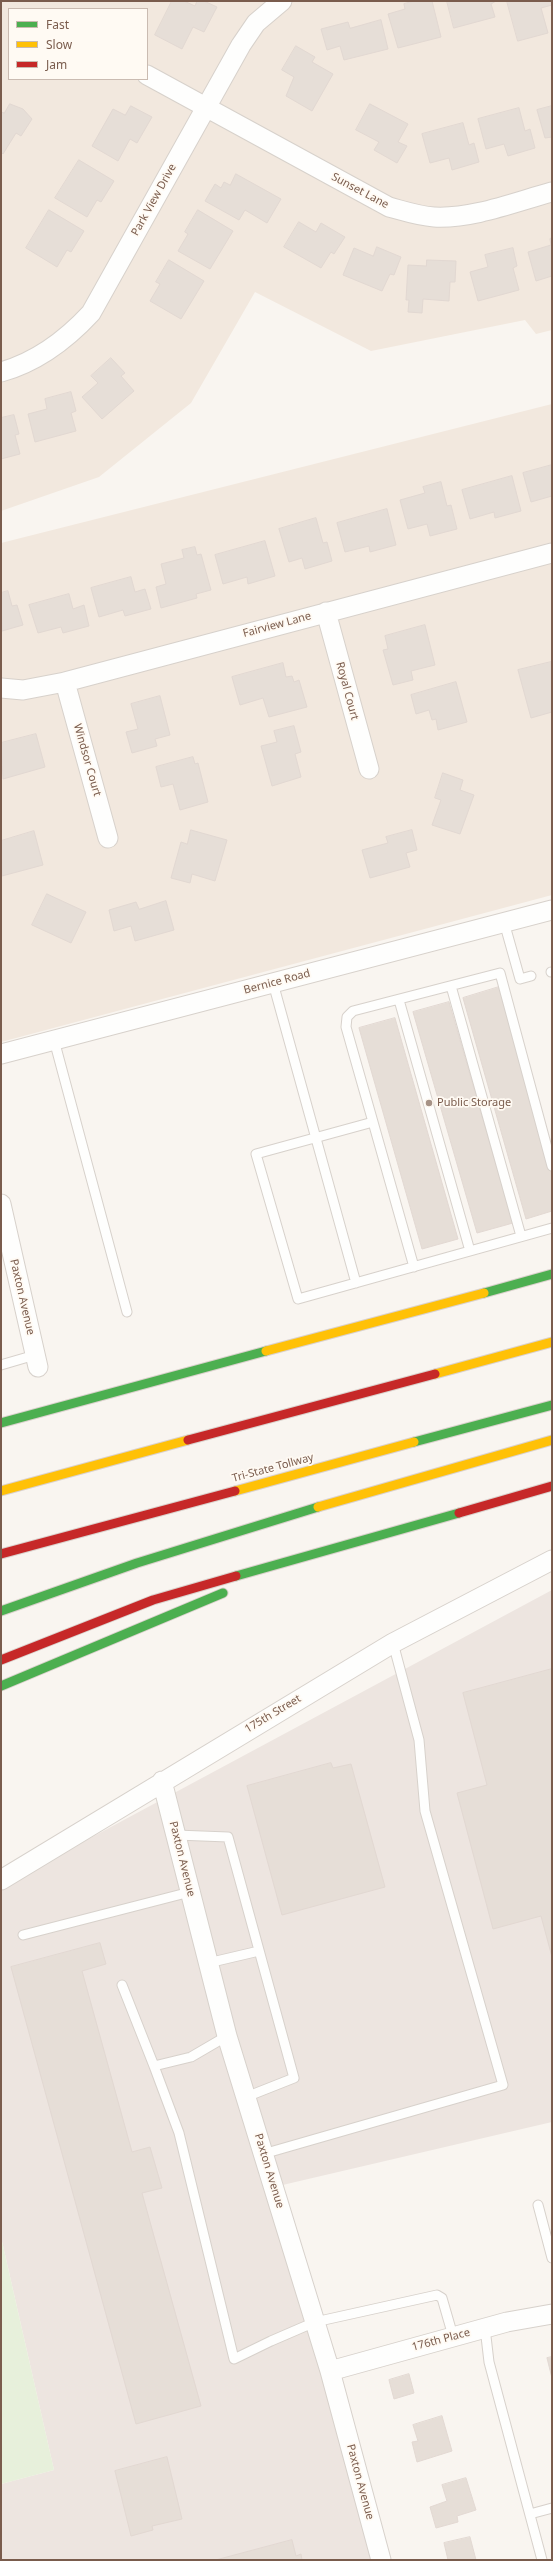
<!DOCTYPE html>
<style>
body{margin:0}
#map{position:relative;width:553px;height:2561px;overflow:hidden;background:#f9f5f0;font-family:"Noto Sans",sans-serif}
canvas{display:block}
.frame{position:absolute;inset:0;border:2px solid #7a5c4d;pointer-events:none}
.legend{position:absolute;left:8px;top:8px;width:140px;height:72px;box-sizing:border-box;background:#fffaf3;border:1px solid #cabbb1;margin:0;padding:5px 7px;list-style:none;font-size:12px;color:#7a5c4d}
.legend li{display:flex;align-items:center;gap:8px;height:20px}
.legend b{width:20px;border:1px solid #cabbb1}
</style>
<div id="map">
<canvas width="553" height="2561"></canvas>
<div class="frame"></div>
<ul class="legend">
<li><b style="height:5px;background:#4caf50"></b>Fast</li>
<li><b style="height:5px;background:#ffc107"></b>Slow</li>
<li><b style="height:5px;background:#c62828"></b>Jam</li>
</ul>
</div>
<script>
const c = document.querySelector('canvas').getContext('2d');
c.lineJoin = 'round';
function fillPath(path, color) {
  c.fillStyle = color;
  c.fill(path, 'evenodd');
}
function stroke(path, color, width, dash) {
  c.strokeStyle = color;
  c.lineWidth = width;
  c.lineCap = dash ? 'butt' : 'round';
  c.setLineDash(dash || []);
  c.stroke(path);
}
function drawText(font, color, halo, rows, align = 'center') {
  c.font = font + ' "Noto Sans",sans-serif';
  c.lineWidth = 3.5;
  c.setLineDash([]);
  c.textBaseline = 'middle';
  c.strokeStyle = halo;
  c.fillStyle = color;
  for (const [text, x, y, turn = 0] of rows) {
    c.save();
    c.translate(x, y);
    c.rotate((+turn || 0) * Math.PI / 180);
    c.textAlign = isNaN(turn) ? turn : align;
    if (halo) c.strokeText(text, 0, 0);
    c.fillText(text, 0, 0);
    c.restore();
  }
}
const residential = new Path2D(`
 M1 1H552V330L536 334 525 320 371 351 255 292 191 403 99 477 1 511ZM9 9H147V79H9Z
 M552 404V895L1 1042V543Z`);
const industrial = new Path2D(`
 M552 1590V2122L274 2187 380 2560H1V2484L54 2470 1 2237V1886Z`);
const green = new Path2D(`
 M1 2237 54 2470 1 2484Z`);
const building = new Path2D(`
 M172 1H184L195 6 197 1H204L217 7 204 32 193 27 182 49 155 35Z
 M414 1H432L441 37 398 48 388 14 405 9 404 4Z
 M447 1H496L491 4 495 17 454 28Z
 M507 1H551L552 5 541 8 548 33 518 41Z
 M381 20 388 49 344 60 340 46 327 50 321 29 348 22 350 28Z
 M296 46 315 57 312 62 333 74 312 111 286 96 294 77 282 70Z
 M10 104 23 109 32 119 21 136 16 133 3 154 1 152V112L4 113Z
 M370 104 408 124 398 142 407 146 397 163 374 150 379 142 356 130Z
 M131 106 152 117 137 143 130 139 118 161 92 146 113 109 125 115Z
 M552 106V137L545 138 537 110Z
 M519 108 525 131 530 129 535 148 508 156 504 144 486 149 478 119Z
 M463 123 469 145 474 143 479 162 452 170 449 158 430 163 422 134Z
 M79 160 114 181 101 202 97 200 87 217 55 198Z
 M236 174 281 199 267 223 245 210 239 220 205 201 215 184 221 188 224 182 230 185Z
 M49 210 84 231 71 252 67 250 57 267 26 248Z
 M198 210 233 231 210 269 178 251 188 234 185 232Z
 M299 222 316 232 321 223 345 237 334 254 331 252 321 268 284 247Z
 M552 238V276L536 281 528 252 551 245 550 239Z
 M377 247 401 257 394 275 390 274 382 291 343 275 354 248 373 256Z
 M513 248 517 266 513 268 519 290 478 301 470 272 488 267 485 255Z
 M169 260 204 281 181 319 150 301 160 284 156 282Z
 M427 260 456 261 455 282H450L449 301 423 299 422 313 408 312 409 300H406L408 265 426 266Z
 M111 358 125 373 121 376 134 391 102 419 82 397 98 383 91 376Z
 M71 392 76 411 71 413 76 431 35 442 28 414 47 409 45 399Z
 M14 415 19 434 15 435 20 454 1 459V418Z
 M552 465V496L531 502 523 473Z
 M512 476 521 511 495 518 494 512 470 519 462 490Z
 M441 482 447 506 451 505 457 529 430 536 427 524 408 529 400 500 425 493 423 487Z
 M387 509 396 545 370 552 369 546 345 552 337 523Z
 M316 518 323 543 327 542 332 561 305 569 302 558 289 562 279 529Z
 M265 541 275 576 248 584 247 577 223 584 215 555Z
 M195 547 197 555 201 554 211 590 196 594 197 598 161 608 156 587 166 584 161 564 184 558 182 550Z
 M131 577 135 592 145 589 151 609 125 616 123 610 99 617 91 588Z
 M8 591 12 606 17 605 23 625 2 631 1 593Z
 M69 594 73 609 84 605 89 626 63 633 61 627 38 633 29 605Z
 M425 625 435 665 411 671 413 680 393 685 383 650 388 649 385 636Z
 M551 662 552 712 531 718 518 670Z
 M283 663 286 677 292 676 294 682 299 680 307 707 269 717 263 698 240 705 232 677Z
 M456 682 467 722 438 730 436 719 432 720 429 710 416 714 411 695Z
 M160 696 170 735 155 739 157 746 132 753 126 732 138 729 131 704Z
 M294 726 301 752 295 754 301 777 272 786 261 746 277 742 274 731Z
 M36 734 45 767 3 779 1 743Z
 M193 757 195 764 198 763 208 802 180 810 173 784 161 787 156 767Z
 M443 773 463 780 460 790 474 795 460 834 432 825 441 800 435 798Z
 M191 830 227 840 215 881 192 874 190 883 171 878 181 842 187 844Z
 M412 830 417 850 406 853 410 867 370 878 362 850 388 843 386 837Z
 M34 831 43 865 2 876 1 841Z
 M47 894 86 912 71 943 32 925Z
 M166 901 174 930 135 941 131 926 114 931 109 910 136 902 139 909Z
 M499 987 552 1174V1211L526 1219 463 998Z
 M449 1002 513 1223 477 1233 413 1012Z
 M395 1018 458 1239 422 1249 359 1028Z
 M552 1669V1957L541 1916 493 1929 457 1793 487 1785 463 1693Z
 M331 1763 333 1768 351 1764 385 1887 282 1915 247 1786Z
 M100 1943 106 1964 82 1971 132 2152 150 2147 162 2188 142 2193 201 2406 136 2424 11 1967Z
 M552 2357V2378L547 2358Z
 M409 2374 414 2393 394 2399 389 2380Z
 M442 2416 452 2451 417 2462 412 2442 418 2441 413 2425Z
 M167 2457 182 2519 152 2526 153 2530 131 2536 115 2471Z
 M466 2478 476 2510 457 2516 458 2522 436 2528 430 2507 447 2501 442 2485Z
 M470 2537 476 2560H448L444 2543Z
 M292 2540 296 2556 301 2554 302 2560H216Z`);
const lane = new Path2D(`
 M504 922 520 979 531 976
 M551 972H552
 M273 983 356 1283
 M451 986 521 1236
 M399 1000 470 1251
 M54 1040 127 1312
 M373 1122 414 1267
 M552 1166 500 973 353 1011 347 1017 346 1027 373 1122 256 1154 298 1299 552 1228
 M1 1365 35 1355
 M176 1835 228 1837 294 2078 246 2097
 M23 1935 190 1892
 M208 1963 259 1951
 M122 1985 154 2066
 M227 2036 191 2057 154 2066 179 2133 234 2359 271 2341 315 2322 437 2295 442 2298 453 2336
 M263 2154 503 2085 425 1811 419 1740 393 1643
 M538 2205 552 2258
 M485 2328 489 2362 542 2560
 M530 2514 552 2508`);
const street = new Path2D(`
 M147 75 389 207C404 211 418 216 434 217 473 219 515 202 552 192
 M1 372C37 362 66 340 91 313L241 45 256 23 282 1
 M326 612 369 769
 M65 682 108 838
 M1 688 23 690 65 682 552 553
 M1 1054 552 910
 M1 1204 38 1367
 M162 1781 227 2036 330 2371 381 2560
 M1 1880 393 1643 552 1560
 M330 2371 507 2322 552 2314`);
const fast = new Path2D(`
 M484 1293 552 1274
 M1 1423 266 1351
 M414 1442 552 1405
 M236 1576 459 1513
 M1 1611 137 1563 318 1507
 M1 1686 223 1593`);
const slow = new Path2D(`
 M266 1351 484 1293
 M435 1374 552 1342
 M1 1491 188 1440
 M235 1491 414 1442
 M318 1507 552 1440`);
const jam = new Path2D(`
 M188 1440 435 1374
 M459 1513 552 1486
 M1 1554 235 1491
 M1 1660 153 1600 236 1576`);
const markers = [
 [429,1103,4,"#a69286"]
];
const streetNames = [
 ["Sunset Lane",360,191,28],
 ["Park View Drive",154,200,-61],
 ["Fairview Lane",277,625,-15],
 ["Royal Court",347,691,75],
 ["Windsor Court",87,760,74],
 ["Bernice Road",277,982,-15],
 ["Paxton Avenue",22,1297,77],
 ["Tri-State Tollway",273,1468,-15],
 ["175th Street",273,1714,-31],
 ["Paxton Avenue",182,1859,76],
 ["Paxton Avenue",269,2171,73],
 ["176th Place",441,2340,-15],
 ["Paxton Avenue",360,2482,75]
];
const poiNames = [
 ["Public Storage",437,1103]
];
fillPath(residential, '#f2e8de');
fillPath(industrial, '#ede5e0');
fillPath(green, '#e7f0db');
fillPath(building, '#e6ded7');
stroke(building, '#e2d8d2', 1);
stroke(lane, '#d7d1cb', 11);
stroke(street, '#d7d1cb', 21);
stroke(fast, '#dad1cc', 11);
stroke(slow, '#dad1cc', 11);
stroke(jam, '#dad1cc', 11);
stroke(lane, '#fefefd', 9);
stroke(street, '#fefefd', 19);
stroke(fast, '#4caf50', 9);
stroke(slow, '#ffc107', 9);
stroke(jam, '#c62828', 9);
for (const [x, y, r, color] of markers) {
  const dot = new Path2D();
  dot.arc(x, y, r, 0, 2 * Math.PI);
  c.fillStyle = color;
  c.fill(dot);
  stroke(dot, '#fffaf3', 1.5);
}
drawText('11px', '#7a5c4d', '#fffaf3', streetNames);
drawText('11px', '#7a5c4d', '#fffaf3', poiNames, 'left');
</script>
